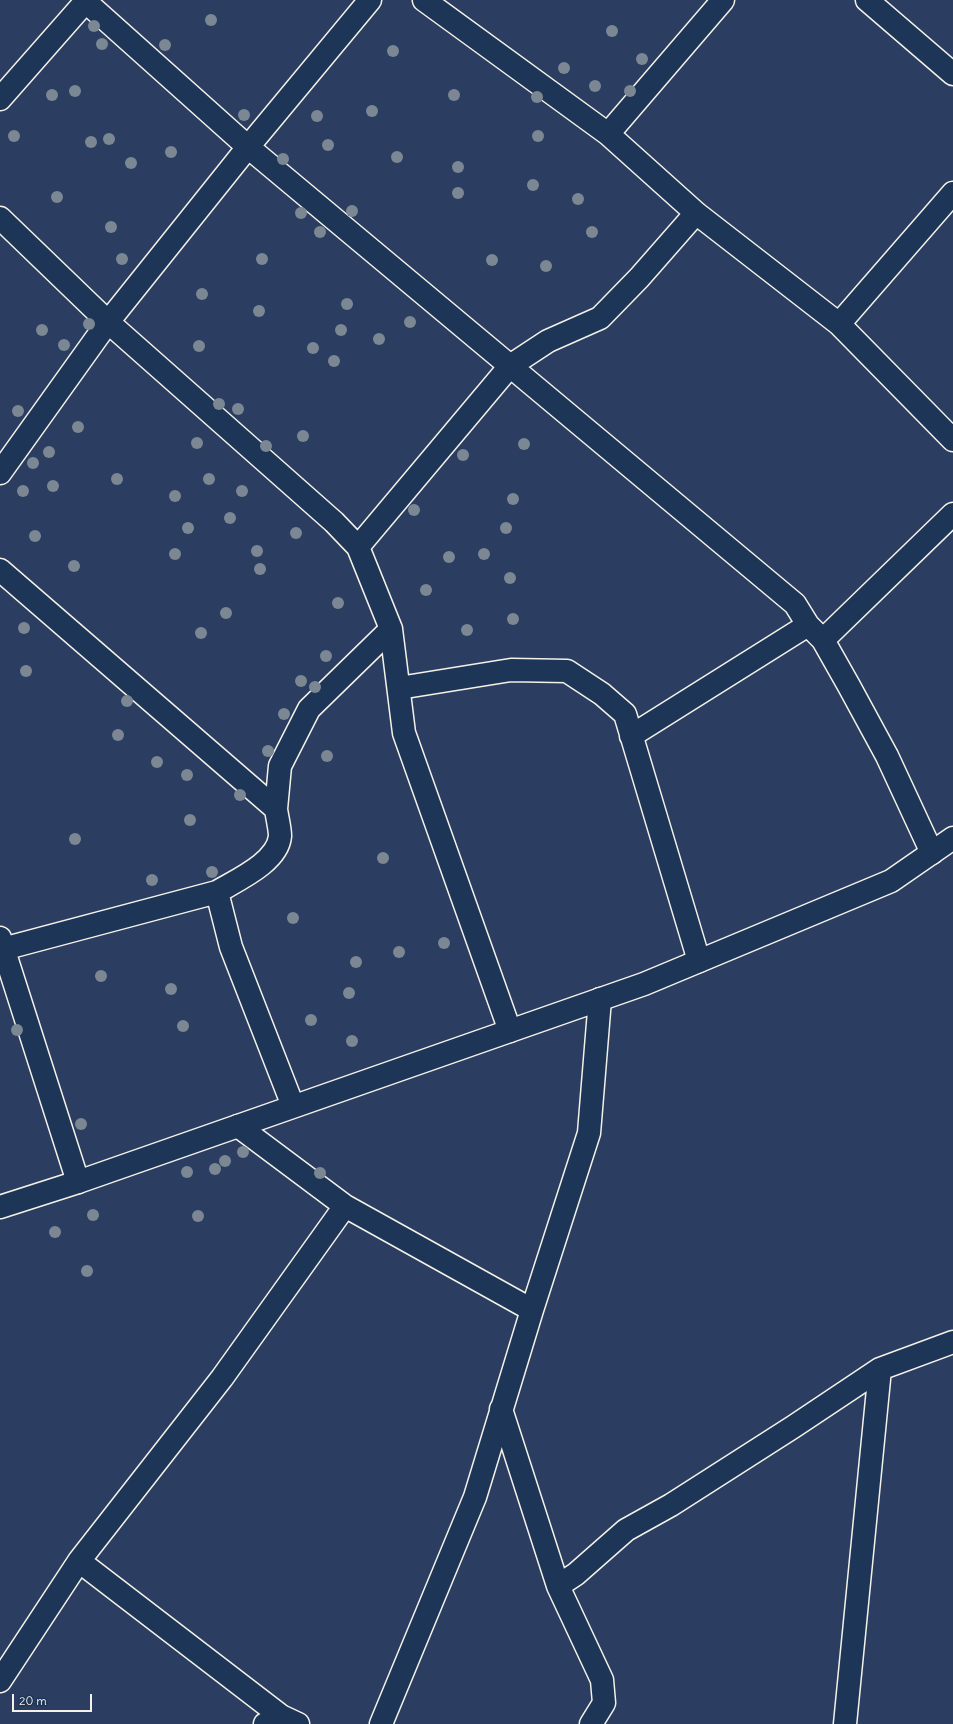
<!DOCTYPE html>
<style>
body{margin:0}
#map{position:relative;width:953px;height:1724px;overflow:hidden;background:#2b3e61;font-family:Delius,sans-serif}
canvas{display:block}
.scale{position:absolute;left:12px;top:1694px;width:80px;height:18px;box-sizing:border-box;border:2px solid #f4f1e8;border-top:0;padding-left:5px;font-size:12px;line-height:14px;white-space:nowrap;color:#f4f1e8;-webkit-text-stroke:3px #1d3557;paint-order:stroke}
</style>
<div id="map">
<canvas width="953" height="1724"></canvas>
<div class="scale">20 m</div>
</div>
<script>
const c = document.querySelector('canvas').getContext('2d');
c.lineJoin = 'round';
function stroke(path, color, width, dash) {
  c.strokeStyle = color;
  c.lineWidth = width;
  c.lineCap = dash ? 'butt' : 'round';
  c.setLineDash(dash || []);
  c.stroke(path);
}
const minor = new Path2D(`
 M424 0 608 134 696 213 839 324 953 440
 M867 0 953 74
 M86 2 248 147 795 604 808 625 823 640 849 686 887 756 932 853
 M0 99 87 0
 M608 134 723 0
 M0 218 108 322 334 522 358 547 391 629 404 733 510 1031
 M839 324 953 193
 M0 473 108 322 248 147 370 0
 M358 547 510 366 548 341 600 318 639 278 696 213
 M0 570 276 809 280 766 309 709 391 629
 M823 640 953 514
 M399 688 511 670 567 671 602 694 625 714 699 961
 M631 736 808 625
 M276 809C277 817 280 828 280 836 278 862 237 880 217 892L231 947 293 1106
 M0 938 78 1182
 M3 949 217 892
 M238 1126 345 1206 532 1310
 M501 1409 558 1586
 M79 1561 281 1716
 M0 1681 79 1561 222 1378 345 1206
 M265 1724 281 1716 298 1724
 M381 1724 475 1497 532 1310 589 1133 600 999
 M591 1724 604 1703 602 1680 558 1586 576 1574 626 1530 671 1505 793 1427 880 1369 953 1342
 M845 1724 880 1369`);
const tertiary = new Path2D(`
 M0 1207 78 1182 644 984 891 881 953 838`);
const trees = [
 [211,20],
 [94,26],
 [612,31],
 [102,44],
 [165,45],
 [393,51],
 [642,59],
 [564,68],
 [595,86],
 [75,91],
 [630,91],
 [52,95],
 [454,95],
 [537,97],
 [372,111],
 [244,115],
 [317,116],
 [14,136],
 [538,136],
 [109,139],
 [91,142],
 [328,145],
 [171,152],
 [397,157],
 [283,159],
 [131,163],
 [458,167],
 [533,185],
 [458,193],
 [57,197],
 [578,199],
 [352,211],
 [301,213],
 [111,227],
 [320,232],
 [592,232],
 [122,259],
 [262,259],
 [492,260],
 [546,266],
 [202,294],
 [347,304],
 [259,311],
 [410,322],
 [89,324],
 [42,330],
 [341,330],
 [379,339],
 [64,345],
 [199,346],
 [313,348],
 [334,361],
 [219,404],
 [238,409],
 [18,411],
 [78,427],
 [303,436],
 [197,443],
 [524,444],
 [266,446],
 [49,452],
 [463,455],
 [33,463],
 [117,479],
 [209,479],
 [53,486],
 [23,491],
 [242,491],
 [175,496],
 [513,499],
 [414,510],
 [230,518],
 [188,528],
 [506,528],
 [296,533],
 [35,536],
 [257,551],
 [175,554],
 [484,554],
 [449,557],
 [74,566],
 [260,569],
 [510,578],
 [426,590],
 [338,603],
 [226,613],
 [513,619],
 [24,628],
 [467,630],
 [201,633],
 [326,656],
 [26,671],
 [301,681],
 [315,687],
 [127,701],
 [284,714],
 [118,735],
 [268,751],
 [327,756],
 [157,762],
 [187,775],
 [240,795],
 [190,820],
 [75,839],
 [383,858],
 [212,872],
 [152,880],
 [293,918],
 [444,943],
 [399,952],
 [356,962],
 [101,976],
 [171,989],
 [349,993],
 [311,1020],
 [183,1026],
 [17,1030],
 [352,1041],
 [81,1124],
 [243,1152],
 [225,1161],
 [215,1169],
 [187,1172],
 [320,1173],
 [93,1215],
 [198,1216],
 [55,1232],
 [87,1271]
];
stroke(minor, '#f4f1e8', 25);
stroke(tertiary, '#f4f1e8', 25);
stroke(minor, '#1d3557', 22);
stroke(tertiary, '#1d3557', 22);
c.fillStyle = '#7b8793';
for (const [x, y] of trees) {
  c.beginPath();
  c.arc(x, y, 6, 0, 2 * Math.PI);
  c.fill();
}
</script>
